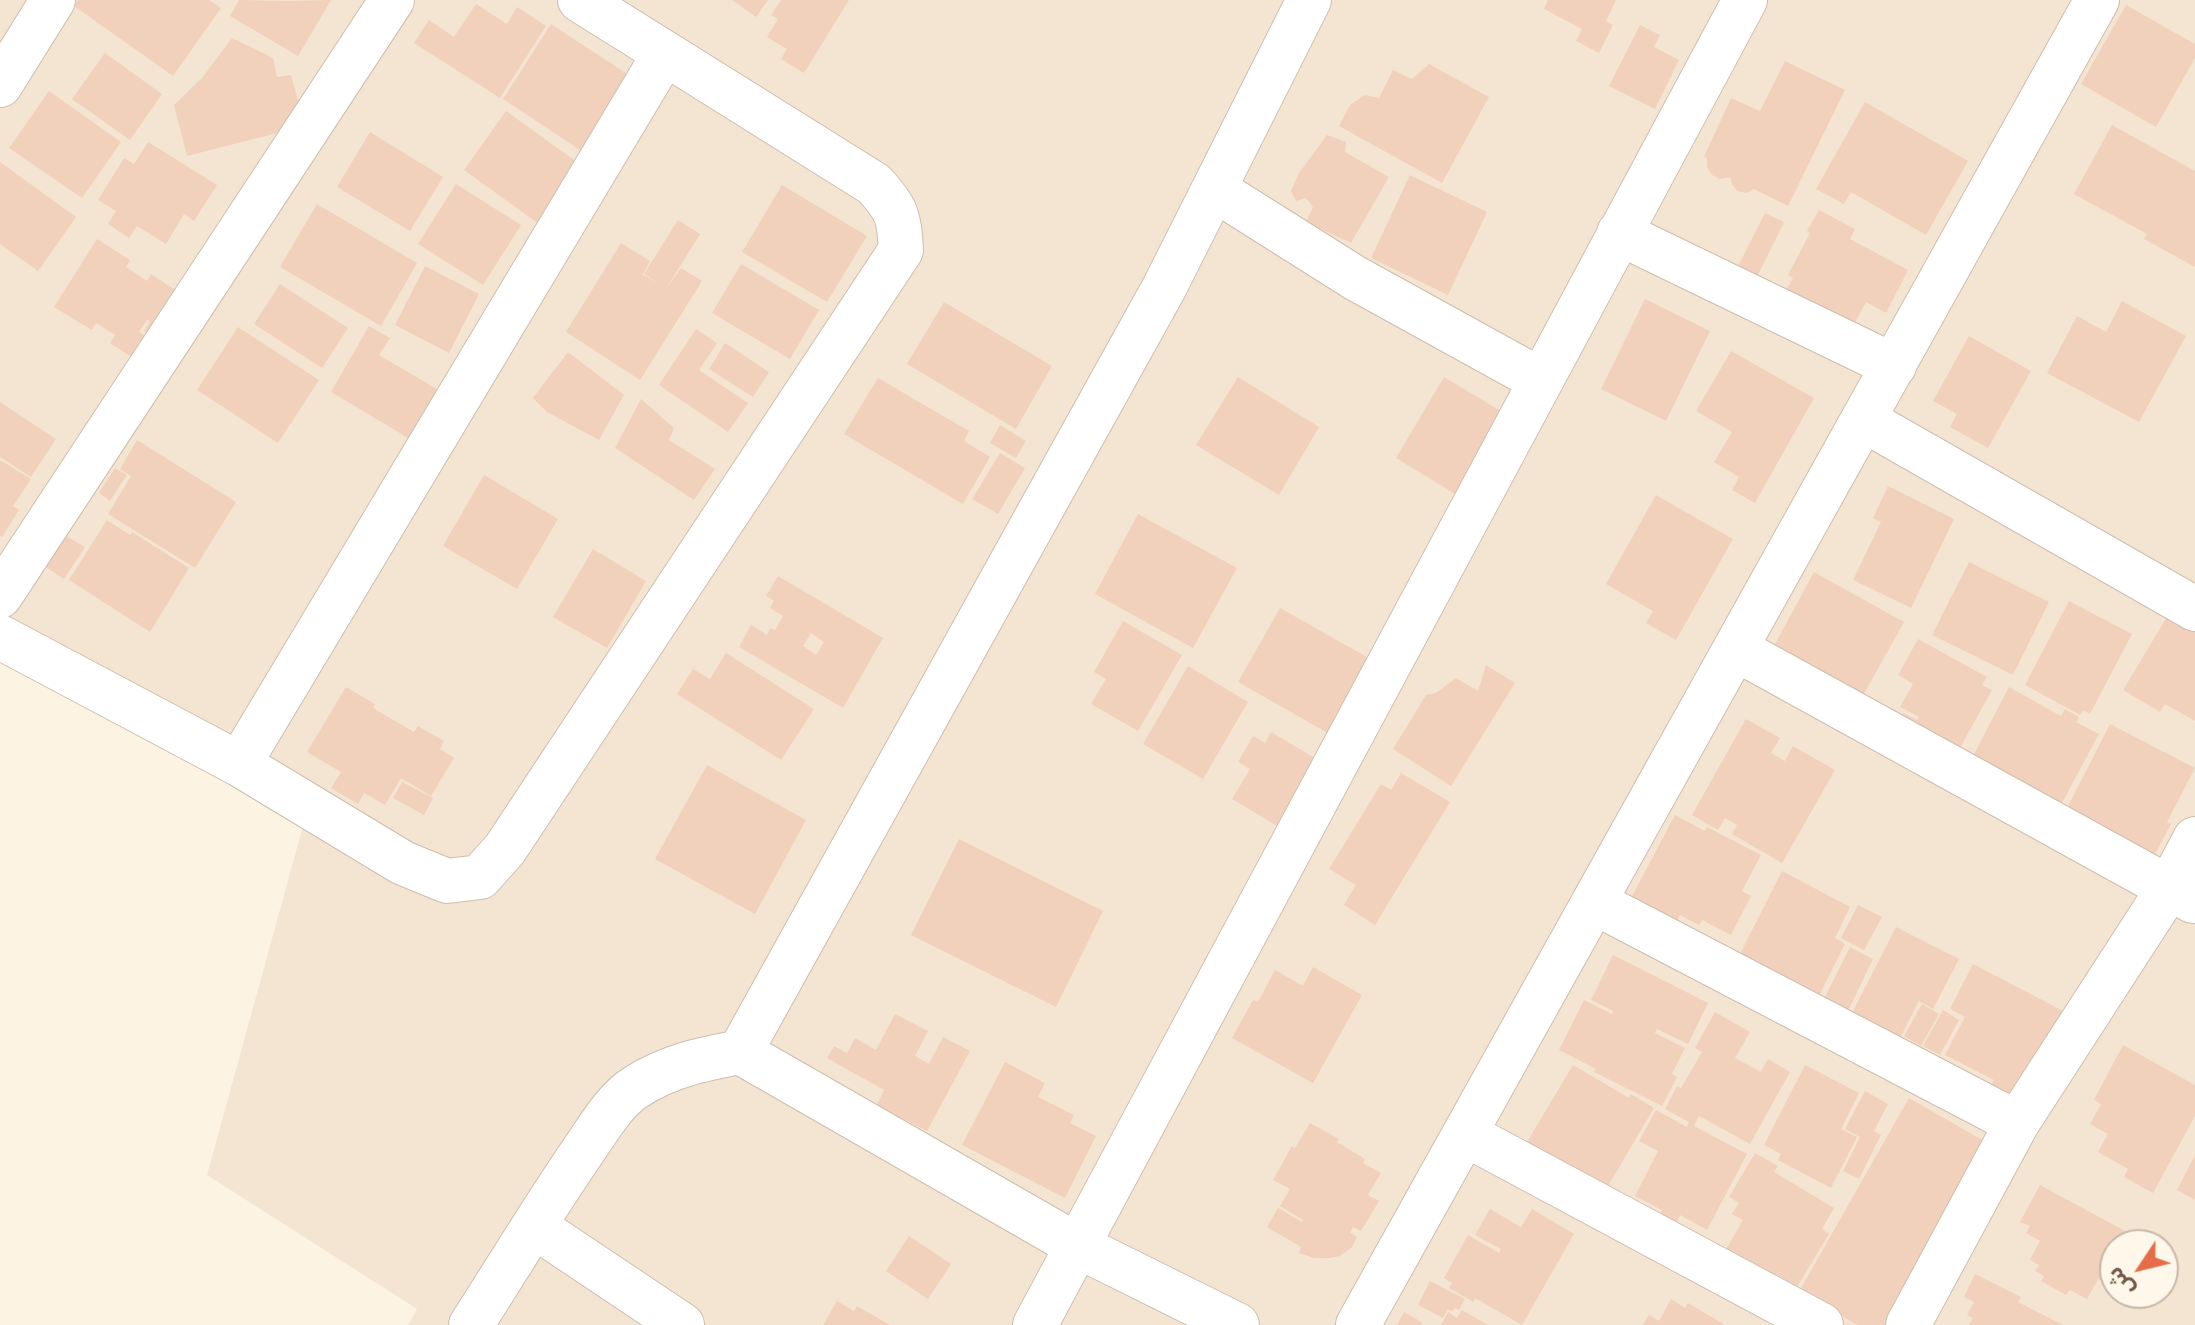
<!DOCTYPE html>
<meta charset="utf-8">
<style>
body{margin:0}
#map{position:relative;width:2195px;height:1325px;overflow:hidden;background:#fcf3e3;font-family:Arial,"Noto Sans Arabic",sans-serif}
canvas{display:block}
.north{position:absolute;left:2099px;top:1229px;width:80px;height:80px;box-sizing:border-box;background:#fff7e9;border:2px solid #c7b8a9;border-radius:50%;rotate:235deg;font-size:22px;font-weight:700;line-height:32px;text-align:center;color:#745949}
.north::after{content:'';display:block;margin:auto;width:28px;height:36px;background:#e56e49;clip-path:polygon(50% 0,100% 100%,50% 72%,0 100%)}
</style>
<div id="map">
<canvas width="2195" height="1325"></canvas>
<div class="north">ش</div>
</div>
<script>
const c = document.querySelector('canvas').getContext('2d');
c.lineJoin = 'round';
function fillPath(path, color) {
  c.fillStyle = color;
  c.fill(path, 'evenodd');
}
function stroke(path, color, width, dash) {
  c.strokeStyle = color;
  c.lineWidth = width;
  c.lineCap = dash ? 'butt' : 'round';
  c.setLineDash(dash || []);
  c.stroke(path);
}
const residential = new Path2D(`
 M0 0H2195V1325H408L417 1309 207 1175 306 815 0 661ZM2115 1245H2163V1293H2115Z`);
const building = new Path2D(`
 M78 0H209L221 8 173 76 74 6Z
 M239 0 288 1 331 0 298 56 230 16Z
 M732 0H768L756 17Z
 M781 0H849L804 73 781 59 787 49 767 37 778 19 771 15Z
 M1548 0H1616L1606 21 1613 25 1599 53 1576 41 1582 29 1544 9Z
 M476 4 507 24 517 7 546 26 500 98 414 43 429 20 454 37Z
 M2126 5 2195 44V58L2156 127 2081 84Z
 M551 24 635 79 586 154 503 99Z
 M1640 25 1660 35 1654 47 1679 60 1655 109 1609 86Z
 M232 38 273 58 277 77 291 75 305 126 187 156 174 105 202 78Z
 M105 53 162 94 130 140 72 99Z
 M1785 61 1845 90 1788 206 1754 189 1746 193 1737 191 1732 184 1730 177 1720 179 1712 175 1707 167V158L1704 157 1731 98 1760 111Z
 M1429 64 1489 97 1442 183 1339 126 1350 105 1365 95 1379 98 1393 70 1412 79Z
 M49 91 121 142 82 198 9 148Z
 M1865 102 1968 161 1926 235 1851 192 1844 204 1816 189Z
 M506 111 581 165 539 224 464 170Z
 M2112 125 2195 171V267L2144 239 2147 234 2074 194Z
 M370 132 443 177 410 231 337 187Z
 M1327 135 1346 142 1345 152 1389 177 1351 243 1306 222 1313 207 1306 198 1296 201 1291 191 1299 173Z
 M148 142 217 185 194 221 184 214 166 244 137 226 129 238 108 224 116 211 98 200 124 158 134 164Z
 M0 162 76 217 38 271 0 244Z
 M1410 175 1487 212 1448 295 1371 258Z
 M456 184 521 225 483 285 418 244Z
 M782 185 867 236 827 302 742 252Z
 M317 204 417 263 381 326 280 267Z
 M1819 210 1855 229 1850 239 1908 270 1886 313 1866 302 1847 337 1780 301 1793 278 1788 275 1810 233 1807 231Z
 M1765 213 1784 222 1755 281 1735 272Z
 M678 220 700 234 666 289 681 268 702 281 640 380 566 332 621 243 650 261 642 276 644 275 661 285 644 274Z
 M97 239 130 260 126 267 147 281 151 274 184 296 162 341 144 331 150 322 147 320 139 332 152 340 138 361 110 343 115 335 96 323 92 330 54 307Z
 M741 264 819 310 790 359 712 313Z
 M425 266 479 294 449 353 395 325Z
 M280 284 348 328 322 368 254 324Z
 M1645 299 1710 331 1666 421 1601 389Z
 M2122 301 2186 336 2139 422 2047 373 2077 316 2106 332Z
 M944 302 1052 366 1016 429 907 364Z
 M369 326 390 338 379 355 440 391 420 445 331 392Z
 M238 327 319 380 278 443 197 390Z
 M696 329 717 343 699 370 748 403 728 432 659 385Z
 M1969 336 2031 371 1988 448 1950 427 1957 414 1933 401Z
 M725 343 769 372 753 397 709 369Z
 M1731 351 1814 398 1755 503 1732 490 1739 477 1714 462 1732 432 1696 411Z
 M568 352 624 395 599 440 547 412 533 398Z
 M1238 377 1319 427 1279 495 1196 445Z
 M1444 377 1514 419 1465 500 1396 458Z
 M878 378 969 431 964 441 990 457 963 504 844 434Z
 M641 399 674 428 669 440 715 469 694 500 615 448Z
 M0 402 56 439 31 477 0 457Z
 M1000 425 1026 441 1016 458 990 443Z
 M137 440 236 502 195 568 108 514 131 476 120 469Z
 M1000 453 1025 468 998 514 972 499Z
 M0 460 31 479 13 506 19 510 2 537 0 536Z
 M115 468 127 475 110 501 99 493Z
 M484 475 558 519 517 589 443 546Z
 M1888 486 1954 519 1911 608 1853 580 1881 522 1873 518Z
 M1656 495 1733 539 1676 640 1646 623 1653 611 1606 584Z
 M1138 514 1237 568 1193 648 1095 594Z
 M107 520 130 535 132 532 189 568 150 632 69 580Z
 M66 536 85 547 64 579 46 567Z
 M593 549 646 581 607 648 553 617Z
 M1969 562 2049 602 2013 675 1932 635Z
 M1814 572 1904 622 1856 708 1767 659Z
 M778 576 883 638 843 708 739 647 751 625 767 635 770 628 775 630 783 616 770 608 774 601 766 596ZM811 633 824 642 816 655 803 646Z
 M2069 601 2132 634 2090 714 2083 710 2080 715 2025 685Z
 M1280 608 1374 661 1333 736 1238 682Z
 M2168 615 2195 631V721L2165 704 2160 712 2123 690Z
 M1123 621 1182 655 1138 731 1091 704 1106 679 1094 672Z
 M1918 639 1987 677 1982 685 1992 690 1956 755 1897 723 1903 713 1917 720 1919 717 1900 707 1913 684 1898 675Z
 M726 653 814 709 781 760 677 694 693 669 710 679Z
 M1486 665 1515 683 1451 786 1393 749 1426 695 1436 693 1456 678 1478 691Z
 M1188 666 1248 702 1203 779 1143 744Z
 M346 687 375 704 373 708 414 732 418 726 444 741 440 749 454 758 431 796 401 778 385 805 364 793 358 804 331 788 341 772 307 752Z
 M2009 687 2061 716 2065 709 2079 717 2076 722 2099 734 2055 816 1972 758Z
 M1746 719 1780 738 1771 753 1785 761 1793 746 1835 770 1782 863 1732 834 1737 825 1725 818 1718 830 1692 815Z
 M2110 724 2195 768 2167 822 2171 824 2152 860 2064 814Z
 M1271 732 1318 760 1279 827 1232 799 1250 769 1238 762 1253 736 1265 743Z
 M707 765 806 820 755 914 655 859Z
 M1401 773 1450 802 1375 925 1344 905 1356 885 1329 869 1381 784 1391 790Z
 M402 782 433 798 424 815 393 798Z
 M1675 815 1705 831 1707 827 1761 855 1742 891 1751 896 1731 935 1702 920 1699 925 1680 915 1675 926 1629 902Z
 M959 839 1103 911 1056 1007 911 935Z
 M1782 871 1850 907 1835 938 1845 944 1819 996 1739 956Z
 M1858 905 1882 917 1864 950 1841 938Z
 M1896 927 1959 959 1933 1009 1919 1001 1900 1038 1852 1013Z
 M1850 947 1873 959 1848 1011 1824 999Z
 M1613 955 1708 1003 1688 1044 1657 1029 1655 1033 1685 1048 1672 1074 1677 1077 1662 1106 1594 1072 1596 1069 1559 1050 1584 1000 1612 1014 1613 1011 1591 1000Z
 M1973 964 2069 1014 2017 1100 1990 1086 1994 1080 1945 1055 1965 1017 1950 1009Z
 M1313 967 1362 995 1313 1083 1232 1038 1253 1000 1258 1002 1275 970 1303 986Z
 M1922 1004 1939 1014 1921 1046 1904 1036Z
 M1943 1010 1959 1020 1940 1055 1923 1046Z
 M1715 1012 1750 1032 1735 1058 1761 1072 1768 1059 1790 1072 1750 1144 1699 1116 1694 1126 1747 1154 1707 1230 1680 1215 1676 1224 1660 1215 1662 1210 1635 1196 1658 1151 1639 1141 1656 1110 1687 1127 1689 1122 1665 1109 1677 1086 1681 1088 1702 1052 1695 1048Z
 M895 1014 928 1031 915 1056 929 1064 943 1037 970 1051 927 1131 877 1105 884 1090 827 1058 834 1046 847 1053 855 1038 876 1050Z
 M2123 1045 2195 1085V1116L2153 1193 2124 1177 2128 1169 2098 1152 2108 1134 2090 1124 2101 1104 2094 1100Z
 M1005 1062 1045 1083 1038 1097 1074 1115 1070 1123 1096 1136 1065 1198 962 1145Z
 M1573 1065 1629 1098 1631 1094 1654 1108 1602 1196 1524 1147Z
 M1805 1065 1859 1093 1841 1129 1857 1137 1831 1188 1778 1160 1781 1154 1764 1145Z
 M1865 1091 1888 1104 1874 1131 1881 1135 1859 1179 1843 1171 1860 1137 1845 1129Z
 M1909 1098 1998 1149 1898 1325H1857L1828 1307 1796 1297Z
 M1310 1123 1339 1139 1337 1142 1365 1159 1363 1163 1381 1173 1368 1195 1379 1201 1361 1231 1353 1227 1350 1233 1357 1237 1352 1247 1340 1256 1330 1258H1314L1299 1253 1301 1247 1267 1227 1278 1208 1302 1222 1303 1220 1280 1206 1290 1189 1273 1180 1292 1146 1295 1148Z
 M1755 1153 1778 1166 1774 1172 1834 1208 1822 1229 1829 1234 1797 1287 1776 1274 1772 1282 1724 1253 1743 1220 1732 1214 1739 1203 1729 1197Z
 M2195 1155V1200L2177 1190Z
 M2040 1185 2127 1232 2120 1245H2115V1273L2109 1285 2098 1279 2087 1299 2070 1290 2066 1295 2041 1281 2044 1276 2035 1271 2039 1265 2030 1260 2040 1241 2026 1233 2030 1226 2020 1222Z
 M1490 1209 1521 1227 1532 1209 1574 1234 1522 1325 1475 1298 1473 1302 1449 1288 1452 1283 1444 1278 1468 1235 1499 1253 1501 1249 1475 1235Z
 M909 1236 951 1264 928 1299 886 1271Z
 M1975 1274 2021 1297 2018 1302 2063 1325H1969L1973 1318 1967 1315 1974 1302 1964 1297Z
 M1430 1281 1465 1299 1459 1310 1455 1308 1452 1312 1448 1309 1443 1318 1418 1305Z
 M1671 1299 1685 1308 1688 1303 1725 1325H1643L1649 1315 1659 1321Z
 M837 1301 854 1311 857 1306 890 1325H823Z
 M1462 1310 1488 1325H1441L1448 1312 1457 1318Z
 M1404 1312 1423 1323 1421 1325H1397Z`);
const minor = new Path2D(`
 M0 85 53 0
 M1214 189 1355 278 1540 380
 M1619 233 1894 366
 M1864 420 2195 609
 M0 596 392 0
 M0 637 239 764 403 863 447 881 480 877 505 849 901 250C899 216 897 209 874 184L580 0
 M1736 649 2193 901
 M239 764 665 53
 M1594 902 2017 1123
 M740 1052 1164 288 1309 0
 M1465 1134 1821 1325
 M534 1226 682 1325
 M471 1325C509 1266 545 1206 585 1148 599 1128 614 1101 636 1087 668 1066 703 1059 740 1052L1078 1246 1237 1325
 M1035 1325 1745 0
 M1358 1325 2097 0
 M1908 1325 2017 1123 2169 888 2195 839`);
fillPath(residential, '#f4e5d2');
fillPath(building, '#f1d1bb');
stroke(minor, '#cfbdad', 46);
stroke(minor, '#fff', 44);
</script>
